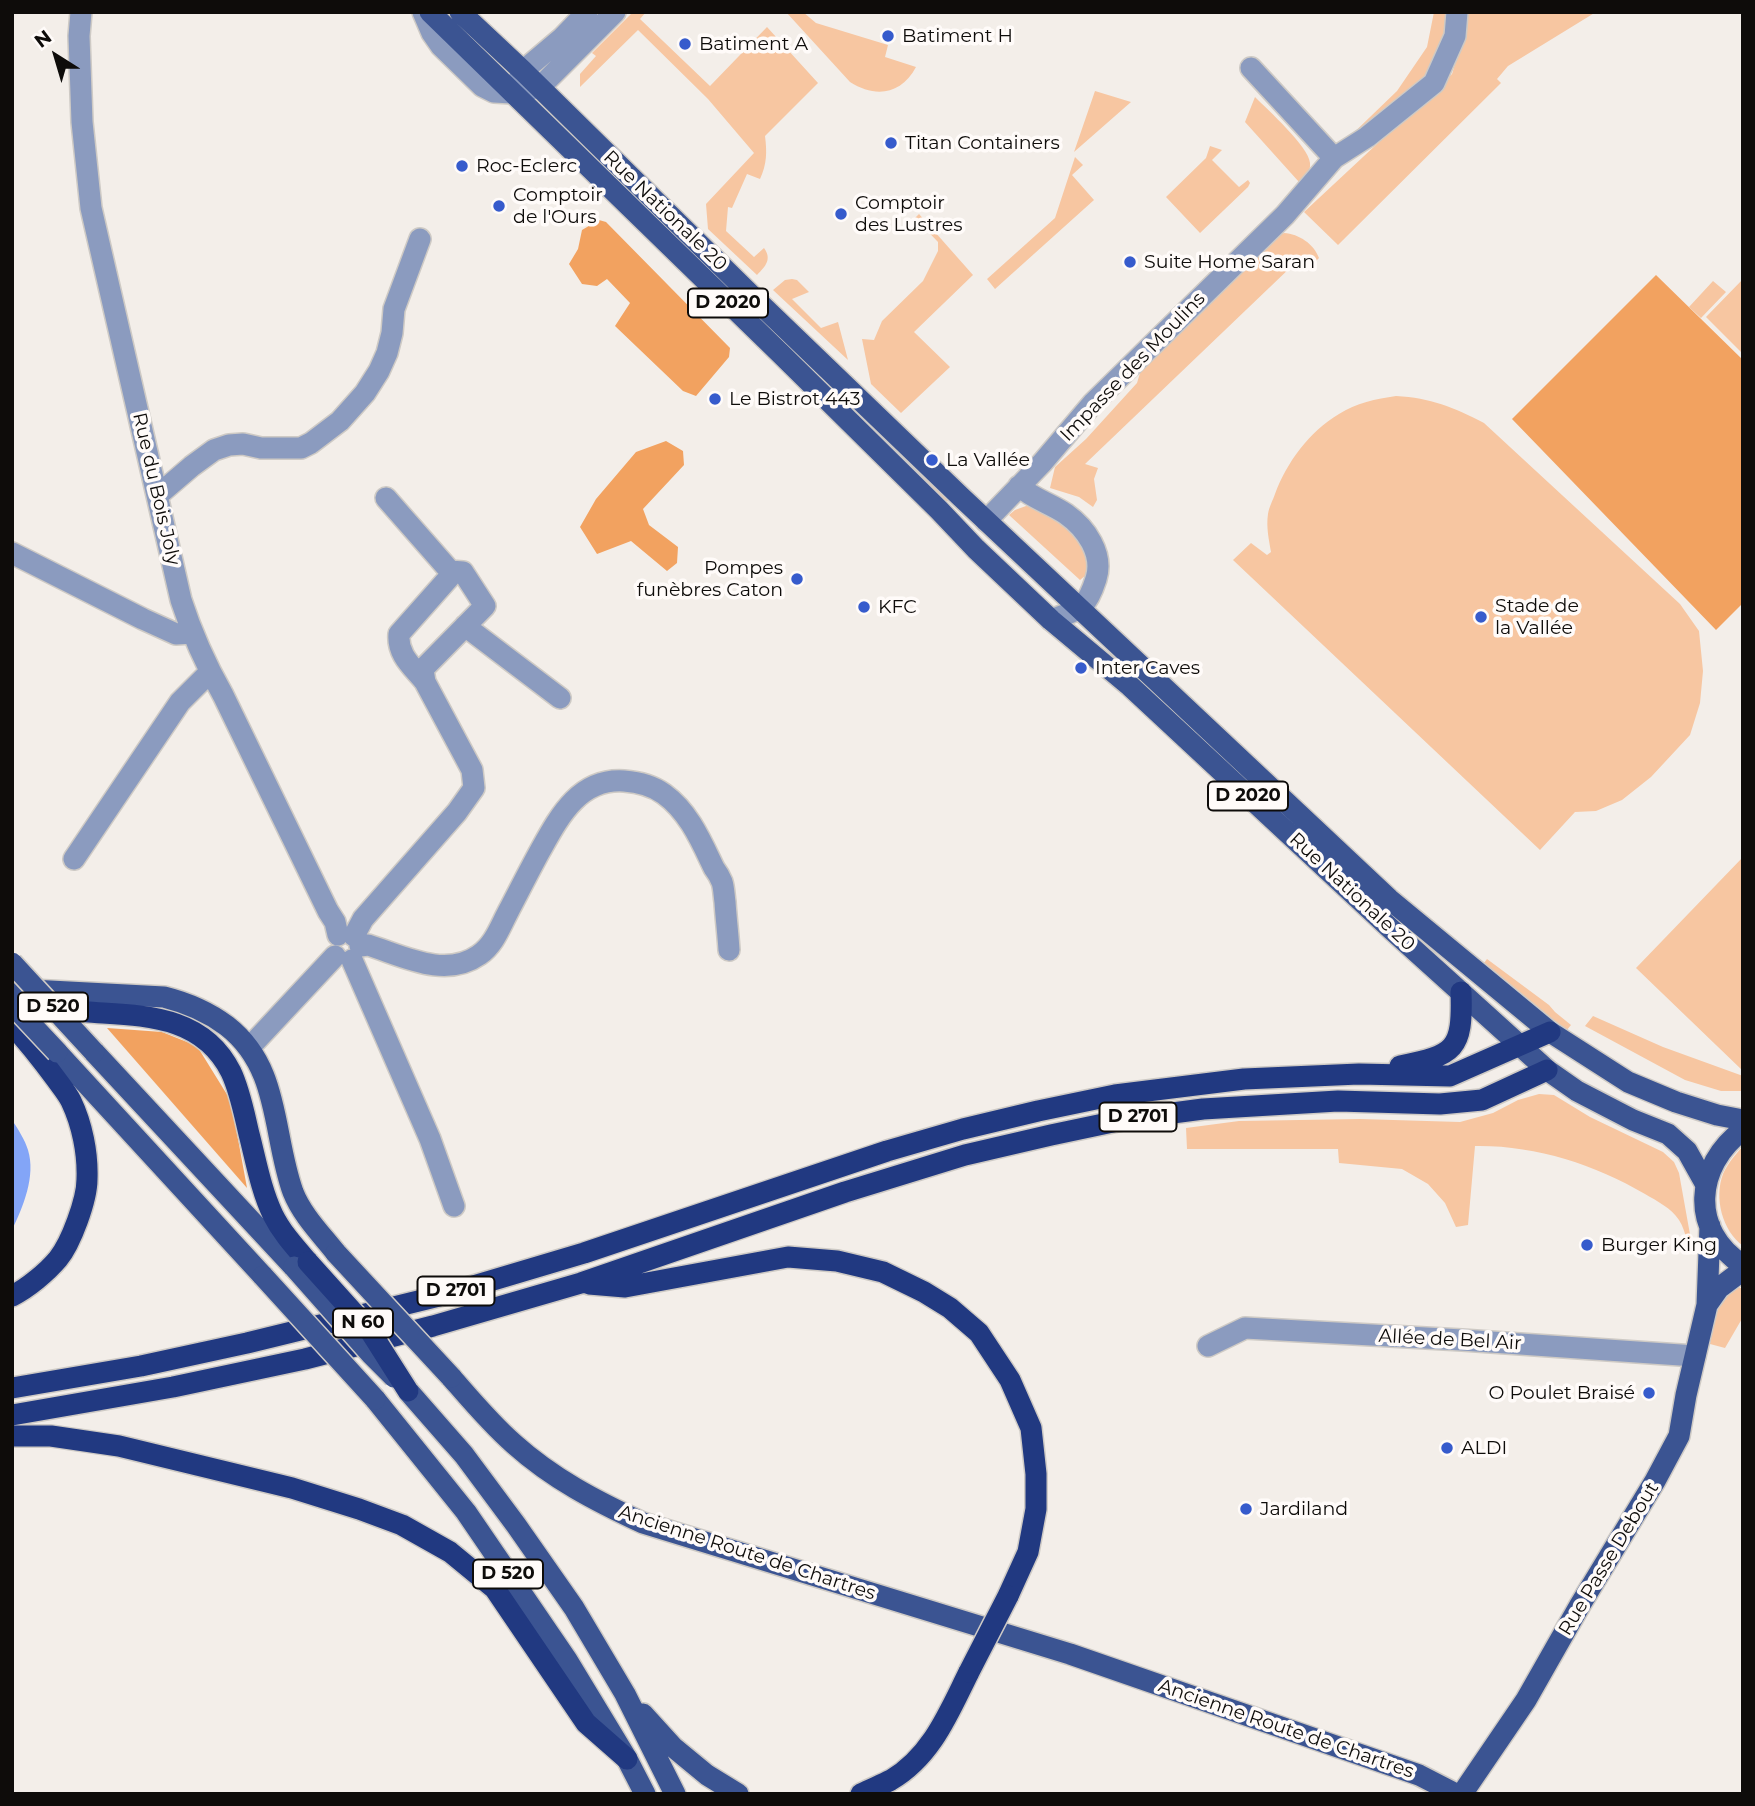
<!DOCTYPE html>
<meta charset="utf-8">
<style>
body{margin:0}
#map{position:relative;width:1755px;height:1806px;overflow:hidden;background:#f3eee9;font-family:Montserrat,sans-serif}
canvas{display:block}
.frame{position:absolute;inset:0;border:14px solid #0e0c0a;pointer-events:none}
.north{position:absolute;left:21px;top:21px;width:70px;height:70px;-webkit-text-stroke:5px #fffbf9;paint-order:stroke;rotate:323deg;font-size:19px;font-weight:700;line-height:28px;text-align:center;color:#0e0c0a}
.north::after{content:'';display:block;margin:auto;width:24px;height:32px;background:#0e0c0a;clip-path:polygon(50% 0,100% 100%,50% 72%,0 100%)}
</style>
<div id="map">
<canvas width="1755" height="1806"></canvas>
<div class="frame"></div>
<div class="north">N</div>
</div>
<script>
const c = document.querySelector('canvas').getContext('2d');
c.lineJoin = 'round';
function fillPath(path, color) {
  c.fillStyle = color;
  c.fill(path, 'evenodd');
}
function stroke(path, color, width, dash) {
  c.strokeStyle = color;
  c.lineWidth = width;
  c.lineCap = dash ? 'butt' : 'round';
  c.setLineDash(dash || []);
  c.stroke(path);
}
function drawText(font, color, halo, rows, align = 'center') {
  c.font = font + ' Montserrat,sans-serif';
  c.lineWidth = 7;
  c.setLineDash([]);
  c.textBaseline = 'middle';
  c.strokeStyle = halo;
  c.fillStyle = color;
  for (const [text, x, y, turn = 0] of rows) {
    c.save();
    c.translate(x, y);
    c.rotate((+turn || 0) * Math.PI / 180);
    c.textAlign = isNaN(turn) ? turn : align;
    if (halo) c.strokeText(text, 0, 0);
    c.fillText(text, 0, 0);
    c.restore();
  }
}
const green = new Path2D(`
 M633 12H646L640 19 710 86 767 27 818 83 765 136C767 152 767 164 760 179L747 174 732 208 728 207 726 231 754 257 764 248C772 259 766 266 757 275L708 229 706 204 754 153 708 99 638 30 580 87V74L596 56 592 53Z
 M786 12H803L816 23 888 45 885 57 916 67C901 95 875 98 850 82Z
 M1434 12H1449L1447 30 1424 80 1343 143 1397 91 1427 47Z
 M1465 12H1596L1508 66 1497 79 1501 83 1338 245 1304 212 1452 74 1465 31Z
 M1095 91 1131 102 1074 152Z
 M1255 97C1268 110 1309 147 1310 163 1311 172 1305 176 1299 182L1245 122Z
 M555 119 949 500 945 503 553 121Z
 M1210 146 1222 150 1212 160 1239 187 1248 180 1250 183 1248 187 1200 233 1166 197 1206 158Z
 M1075 157 1083 165 1072 175 1094 200 995 289 987 279 1055 218Z
 M919 214 973 275 914 332 950 367 901 413 871 384 862 339 874 340 882 321 923 281 938 251V242L915 218Z
 M1284 233C1299 234 1314 244 1319 258L1311 266 1293 265 1085 464 1098 468 1094 479 1097 500 1093 507 1079 497 1050 488 1055 467 1086 439 1137 383 1144 360 1274 238Z
 M792 279 797 280 809 292 792 299 821 328 838 322 848 360 773 290 785 280Z
 M1743 279V354L1706 317Z
 M1713 281 1726 292 1701 318 1689 307Z
 M1396 396C1431 398 1453 407 1484 423L1680 604 1699 631 1703 671 1700 703 1690 735 1651 777 1622 800 1596 811 1575 812 1540 850 1233 560 1251 543 1267 555 1271 552C1269 540 1266 527 1268 514 1269 507 1273 500 1275 494 1287 462 1309 432 1339 414 1356 403 1376 399 1396 396Z
 M1026 506 1037 507 1052 512 1083 544 1087 558 1086 575 1080 580 1009 515 1015 510Z
 M1743 857V1071L1636 968Z
 M1487 959 1549 1005 1555 1012 1571 1025 1566 1031 1481 967Z
 M1593 1016 1663 1047 1743 1076V1091H1721L1685 1080 1585 1026Z
 M1539 1094 1554 1095 1590 1117 1663 1152 1674 1162 1679 1173 1691 1240H1687C1685 1234 1683 1226 1679 1220 1671 1208 1657 1201 1645 1194 1594 1164 1534 1145 1475 1146L1468 1225 1456 1227 1445 1203 1428 1184 1402 1169 1339 1163 1338 1149H1187L1186 1128 1239 1121 1360 1119 1460 1122 1493 1113 1518 1100Z
 M1743 1146V1246C1722 1230 1714 1198 1723 1174 1728 1163 1735 1155 1743 1146Z
 M1738 1287 1743 1289V1317L1725 1348 1710 1344C1714 1324 1715 1293 1738 1287Z`);
const forest = new Path2D(`
 M599 220 606 222 730 348 729 357 696 396 683 391 615 326 630 303 607 279 597 286 582 284 569 264 578 249 582 230Z
 M1656 275 1743 360V603L1716 630 1512 419Z
 M666 441 683 451 684 465 643 509 649 525 678 547 677 563 667 571 631 541 597 554 580 527 596 499 636 452Z
 M107 1028 162 1032 197 1046 231 1101 247 1188Z`);
const water = new Path2D(`
 M12 1120C18 1129 25 1140 28 1150 36 1176 23 1207 12 1230Z`);
const minor = new Path2D(`
 M81 12 79 36 82 122 91 208 181 600C192 634 206 665 223 695L328 911 335 922 338 935
 M423 12 432 33 441 46 482 86 494 92 512 93 540 87 615 12
 M1251 68 1334 158
 M516 85 523 71 562 38 587 12
 M1019 486C1033 499 1050 503 1066 514 1086 528 1104 554 1096 579 1086 610 1080 609 1051 620
 M157 496 192 466 214 450 229 445 243 444 261 448H301L311 443 340 421 365 393 379 371 387 353 392 333 394 309 420 239
 M986 521 1042 463 1093 403 1285 215 1334 158 1367 137 1434 83 1455 36 1457 12
 M12 553 143 619 176 634 192 633
 M465 626 560 698
 M425 682C413 667 397 655 399 634L454 572
 M74 859 180 702 210 672
 M354 936 363 919 457 812 474 788 472 770 425 682 423 669 485 606 463 572 450 571 386 498
 M360 946 368 945C403 956 445 979 479 955 494 945 500 927 508 912 519 891 529 871 540 851 559 817 579 778 624 781 638 782 653 786 664 794 689 812 701 841 714 868 717 872 720 877 722 882 724 888 724 896 725 902 726 918 728 934 729 950
 M352 960 430 1139 454 1206
 M249 1048 335 956
 M1208 1346 1245 1328 1462 1340 1695 1356`);
const major = new Path2D(`
 M430 12 783 356 939 510 976 549 1051 620 1130 686 1391 929 1547 1070 1577 1091 1633 1120 1668 1134 1687 1151 1706 1185
 M460 12 523 71 754 298 961 497 1389 899 1550 1032 1628 1082 1676 1102 1717 1115 1743 1120
 M12 989 164 997C188 1003 207 1011 227 1026 281 1068 272 1134 293 1192 302 1215 321 1234 336 1253
 M57 1052 263 1276
 M94 1052 294 1267
 M1743 1130C1695 1165 1689 1231 1743 1265
 M1707 1305 1719 1288 1743 1270
 M451 1377C471 1400 491 1424 514 1444 553 1479 596 1501 643 1523L1070 1654 1419 1775 1456 1794
 M408 1391 464 1455 516 1525 574 1608 625 1694 675 1794
 M375 1399 466 1512 567 1660 627 1759 645 1794
 M643 1714 673 1747 707 1775 738 1794
 M1462 1794 1526 1700 1580 1605 1655 1481 1679 1436 1686 1395 1707 1305 1710 1226`);
const highway = new Path2D(`
 M12 1008C43 1007 73 1011 103 1013 154 1016 205 1020 231 1072 240 1091 244 1113 249 1134 256 1161 261 1190 273 1215 282 1233 295 1247 308 1262
 M12 1025C28 1042 42 1060 56 1079 61 1086 67 1093 71 1101 82 1124 88 1153 87 1179 87 1200 71 1243 58 1259 47 1272 28 1288 12 1296
 M1400 1066C1455 1055 1463 1050 1461 992
 M589 1284 625 1287 788 1257 837 1261 883 1272 924 1292 950 1308 979 1333 1010 1380 1031 1428 1036 1474V1509L1028 1552 1008 1596
 M12 1388 141 1366 247 1343 443 1295 584 1253 887 1151 963 1129 1038 1111 1115 1095 1244 1079 1359 1074 1450 1076 1550 1032
 M12 1415 173 1387 305 1359 433 1326 581 1283 845 1192 965 1155 1051 1135 1127 1119 1203 1109 1338 1101 1440 1104 1482 1100 1547 1070
 M12 1436H51L119 1446 292 1488 359 1509 402 1525 450 1552 495 1589 586 1723 627 1759
 M861 1794C871 1789 881 1785 891 1780 932 1756 949 1712 969 1672`);
const majorBridge = new Path2D(`
 M12 963 94 1052
 M12 1004 57 1052
 M336 1253 451 1377
 M294 1267 371 1354 394 1377
 M263 1276 375 1399`);
const highwayBridge = new Path2D(`
 M308 1262 370 1331 408 1391
 M969 1672 1008 1596`);
const markers = [
 [888,36,7,"#365bcc"],
 [685,44,7,"#365bcc"],
 [891,143,7,"#365bcc"],
 [462,166,7,"#365bcc"],
 [499,206,7,"#365bcc"],
 [841,214,7,"#365bcc"],
 [1130,262,7,"#365bcc"],
 [715,399,7,"#365bcc"],
 [932,460,7,"#365bcc"],
 [797,579,7,"#365bcc"],
 [864,607,7,"#365bcc"],
 [1481,617,7,"#365bcc"],
 [1081,668,7,"#365bcc"],
 [1587,1245,7,"#365bcc"],
 [1649,1393,7,"#365bcc"],
 [1447,1448,7,"#365bcc"],
 [1246,1509,7,"#365bcc"]
];
const shields = [
 [728,303,80],
 [1248,796,80],
 [53,1007,70],
 [1138,1117,77],
 [456,1291,77],
 [363,1323,60],
 [508,1574,70]
];
const shieldNames = [
 ["D 2020",728,303],
 ["D 2020",1248,796],
 ["D 520",53,1007],
 ["D 2701",1138,1117],
 ["D 2701",456,1291],
 ["N 60",363,1323],
 ["D 520",508,1574]
];
const poiNames = [
 ["Batiment H",902,36],
 ["Batiment A",699,44],
 ["Titan Containers",905,143],
 ["Roc-Eclerc",476,166],
 ["Comptoir",513,195],
 ["de l'Ours",513,217],
 ["Comptoir",855,203],
 ["des Lustres",855,225],
 ["Suite Home Saran",1144,262],
 ["Le Bistrot 443",729,399],
 ["La Vallée",946,460],
 ["Pompes",783,568,"right"],
 ["funèbres Caton",783,590,"right"],
 ["Stade de",1495,606],
 ["la Vallée",1495,628],
 ["KFC",878,607],
 ["Inter Caves",1095,668],
 ["Burger King",1601,1245],
 ["O Poulet Braisé",1635,1393,"right"],
 ["ALDI",1461,1448],
 ["Jardiland",1260,1509]
];
const streetNames = [
 ["Rue Nationale 20",665,211,44],
 ["Impasse des Moulins",1133,367,-46],
 ["Rue du Bois Joly",156,489,77],
 ["Rue Nationale 20",1352,892,43],
 ["Allée de Bel Air",1450,1340,3],
 ["Ancienne Route de Chartres",747,1553,18],
 ["Rue Passe Debout",1609,1559,-59],
 ["Ancienne Route de Chartres",1286,1729,19]
];
fillPath(green, '#f7c6a1');
fillPath(forest, '#f2a260');
fillPath(water, '#83a5f7');
stroke(minor, '#cecac5', 24);
stroke(major, '#cecac5', 24);
stroke(highway, '#cecac5', 24);
stroke(minor, '#8b9bbf', 21);
stroke(major, '#3b5492', 21);
stroke(highway, '#213981', 21);
stroke(majorBridge, '#cecac5', 24, []);
stroke(highwayBridge, '#cecac5', 24, []);
stroke(majorBridge, '#3b5492', 21);
stroke(highwayBridge, '#213981', 21);
for (const [x, y, r, color] of markers) {
  const dot = new Path2D();
  dot.arc(x, y, r, 0, 2 * Math.PI);
  c.fillStyle = color;
  c.fill(dot);
  stroke(dot, '#fffbf9', 2.5);
}
for (const [x, y, w] of shields) {
  const box = new Path2D();
  box.roundRect(x - w / 2, y - 14.5, w, 29, 5);
  c.fillStyle = '#fffbf9';
  c.fill(box);
  stroke(box, '#0e0c0a', 2);
}
drawText('bold 18px', '#0e0c0a', null, shieldNames);
drawText('19px', '#0e0c0a', '#fffbf9', poiNames, 'left');
drawText('19px', '#0e0c0a', '#fffbf9', streetNames);
</script>
